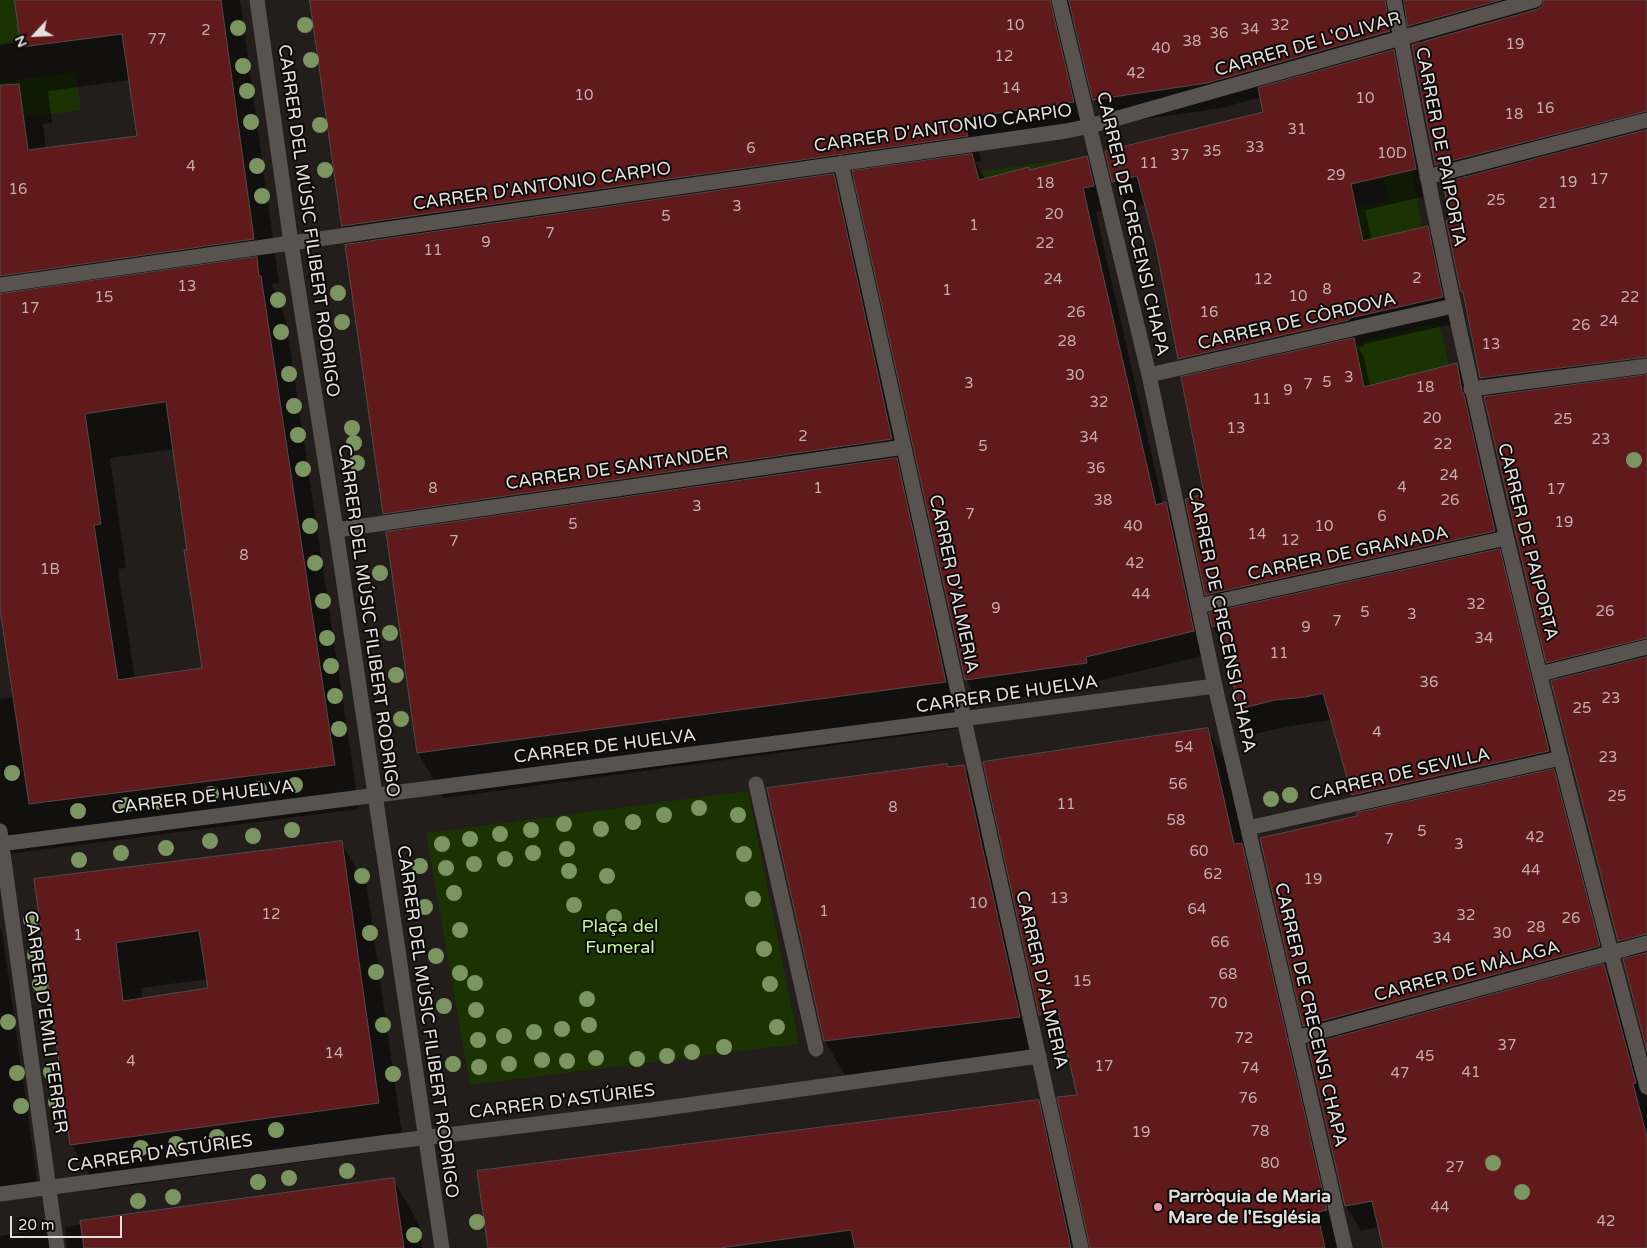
<!DOCTYPE html>
<meta charset="utf-8">
<style>
body{margin:0}
#map{position:relative;width:1647px;height:1248px;overflow:hidden;background:#231e1b;font-family:"Varela Round",sans-serif}
canvas{display:block}
.north{position:absolute;left:10px;top:10px;width:50px;height:50px;-webkit-text-stroke:4px #0b0907;paint-order:stroke;rotate:245deg;font-size:14px;font-weight:700;line-height:20px;text-align:center;color:#e2dfdc}
.north::after{content:'';display:block;margin:auto;width:18px;height:22px;background:#e2dfdc;clip-path:polygon(50% 0,100% 100%,50% 72%,0 100%)}
.scale{position:absolute;left:10px;top:1216px;width:112px;height:22px;box-sizing:border-box;border:2px solid #e2dfdc;border-top:0;padding-left:6px;font-size:15px;line-height:18px;white-space:nowrap;color:#e2dfdc;-webkit-text-stroke:4px #0b0907;paint-order:stroke}
</style>
<div id="map">
<canvas width="1647" height="1248"></canvas>
<div class="north">N</div>
<div class="scale">20 m</div>
</div>
<script>
const c = document.querySelector('canvas').getContext('2d');
c.lineJoin = 'round';
function fillPath(path, color) {
  c.fillStyle = color;
  c.fill(path, 'evenodd');
}
function stroke(path, color, width, dash) {
  c.strokeStyle = color;
  c.lineWidth = width;
  c.lineCap = dash ? 'butt' : 'round';
  c.setLineDash(dash || []);
  c.stroke(path);
}
function drawText(font, color, halo, rows, align = 'center') {
  c.font = font + ' "Varela Round",sans-serif';
  c.lineWidth = 4;
  c.setLineDash([]);
  c.textBaseline = 'middle';
  c.strokeStyle = halo;
  c.fillStyle = color;
  for (const [text, x, y, turn = 0] of rows) {
    c.save();
    c.translate(x, y);
    c.rotate((+turn || 0) * Math.PI / 180);
    c.textAlign = isNaN(turn) ? turn : align;
    if (halo) c.strokeText(text, 0, 0);
    c.fillText(text, 0, 0);
    c.restore();
  }
}
const green = new Path2D(`
 M0 0H15L21 41 0 44Z
 M76 72 81 110 0 121V82Z
 M1076 158 1030 170 1029 167 979 179 977 172Z
 M1412 170 1422 228 1364 241 1380 311 1324 218 1389 200 1381 171Z
 M1439 323 1449 365 1372 423 1355 343Z
 M748 791 799 1044 470 1085 426 833Z`);
const shadow = new Path2D(`
 M16 0H240L279 283 271 284 282 303 284 318 286 321 359 809 0 855V699L13 697 0 607V45L22 42ZM130 80 138 137 46 149 43 124 52 123 48 91ZM174 449 204 669 135 679 118 569 126 568 110 458Z
 M312 0H1647V1049L1629 959 1619 941 1558 680 1548 662 1492 397 1481 378 1466 299 1462 292 1447 183 1436 164 1420 44 1410 26 1408 15 1399 22 1431 195 1365 210 1372 241 1427 228 1443 254 1457 323 1364 344V346L1358 348 1364 357 1370 386 1457 365 1467 383 1505 549 1499 550 1514 576 1563 777 1557 778 1565 791 1610 966 1605 968 1618 991 1647 1097V1248H1384L1379 1227 1361 1231 1346 1206 1309 1045 1315 1044 1305 1026 1261 839 1359 817 1363 813 1353 795 1332 720 1290 726 1255 734 1240 709 1227 651 1213 627 1217 613 1206 594V495L1190 377 1179 358 1157 246 1146 204 1129 208 1113 181 1265 113 1261 97 1222 108 1108 124 1094 99 1074 16H1072L1066 19 1087 127 977 143 981 161 975 162 985 179 1030 171 1086 157 1100 181 1107 210 1096 212 1103 244 1163 504H1166L1179 527 1207 655 1098 681 1100 687 980 703 966 679 855 179 837 182 859 221 971 727 444 798 418 753 388 533 396 532 385 513 354 245 343 226ZM1378 1198 1379 1200 1352 1206V1204Z
 M1207 729 1227 763 1345 1244 1335 1246 1336 1248H1091L1078 1096 1067 1047 1060 1048 1040 1014Z
 M964 766 987 807 1043 1058 849 1082 825 1041 948 768Z
 M341 842 367 887 404 1148 98 1190 72 1145 35 880ZM208 979 209 990 143 1000 141 988Z
 M0 927 2 931 39 1194 0 1199Z
 M1038 1101 1058 1135 1082 1248H489Z
 M393 1179 419 1224 422 1248H67L65 1227Z
 M44 1230 55 1248H0V1236Z`);
const building = new Path2D(`
 M15 0H221L254 239 0 276V85L19 84 28 150 137 136 122 34 21 47Z
 M310 0H1050L1074 102 963 118 968 136 342 226Z
 M1069 0H1385L1390 31 1207 83 1093 100Z
 M1404 0H1501L1408 26Z
 M1544 0H1647V111L1435 165 1412 45 1538 9 1542 6Z
 M1394 50 1416 169 1351 184 1363 241 1428 226 1443 297 1350 318 1349 320 1178 359 1156 247 1137 176 1112 182 1105 151 1263 112 1258 88Z
 M1647 130V357L1480 378 1463 292H1461L1446 221 1450 220 1443 183Z
 M972 154 979 180 1029 167 1030 170 1087 156 1094 186 1083 188 1090 219 1156 505 1166 502 1194 631 1086 657 1087 663 965 680 852 171Z
 M834 174 892 439 383 514 345 245Z
 M257 257 259 276H261L335 765 29 804 0 609V294ZM166 402 187 550H184L202 668 118 680 94 525 101 524 85 414Z
 M1354 338 1364 387 1457 363 1462 391 1464 395 1495 531 1205 595 1185 499 1204 494 1181 377Z
 M1647 375V638L1546 663 1484 397Z
 M897 458 946 682 417 753 386 532Z
 M1500 549 1549 751 1352 795 1323 693 1306 697 1275 700 1239 709 1220 625 1212 627 1209 613Z
 M1647 657V934L1618 941 1551 681Z
 M1208 728 1234 844 1242 843 1327 1210 1317 1212 1325 1248H1090L1057 1097 1077 1095 1058 1012 1039 1015 983 762Z
 M947 764 948 767 964 765 1020 1017 824 1041 767 788Z
 M1554 769 1600 946 1303 1026 1260 838 1357 816V813Z
 M342 841 379 1103 70 1145 34 879ZM199 931 208 988 123 1001 116 943Z
 M1647 953V1051L1623 959Z
 M1604 964 1636 1083 1633 1084 1647 1137V1248H1383L1372 1201 1345 1206 1308 1045Z
 M1039 1100 1071 1248H855L851 1230 720 1248H488L477 1171Z
 M394 1178 404 1248H84L80 1221Z`);
const minor = new Path2D(`
 M257 0 291 243 336 530 442 1248
 M1059 0 1149 375 1215 686 1345 1248
 M1394 0C1459 366 1550 728 1647 1087
 M841 163 1081 1248
 M1427 177 1647 120
 M0 285 1066 131 1090 126 1535 0
 M1149 375 1453 306
 M1471 389 1647 366
 M336 530 904 447
 M1198 606 1506 538
 M1540 674 1647 647
 M756 784 816 1049
 M1248 828 1561 758
 M0 831 57 1248
 M0 844 1215 686
 M1296 1038 1647 943
 M0 1194 381 1143 651 1110 1039 1056`);
const trees = [
 [305,25],
 [238,28],
 [311,60],
 [243,66],
 [247,91],
 [251,122],
 [320,125],
 [257,166],
 [325,170],
 [262,196],
 [338,293],
 [278,300],
 [342,322],
 [281,332],
 [289,374],
 [294,406],
 [352,428],
 [298,435],
 [354,443],
 [1634,460],
 [357,463],
 [303,469],
 [310,526],
 [315,563],
 [380,573],
 [323,601],
 [390,633],
 [327,638],
 [331,666],
 [396,675],
 [335,696],
 [401,719],
 [339,729],
 [12,773],
 [295,785],
 [259,789],
 [211,794],
 [1290,795],
 [1271,799],
 [160,802],
 [126,805],
 [699,808],
 [78,811],
 [664,815],
 [738,815],
 [633,822],
 [564,824],
 [601,829],
 [292,830],
 [531,830],
 [500,834],
 [253,836],
 [470,839],
 [210,841],
 [442,844],
 [166,848],
 [567,849],
 [121,853],
 [533,853],
 [744,854],
 [505,859],
 [79,860],
 [474,864],
 [420,866],
 [446,868],
 [569,871],
 [362,876],
 [607,876],
 [454,893],
 [753,899],
 [574,905],
 [425,907],
 [614,917],
 [31,920],
 [460,930],
 [370,933],
 [764,949],
 [35,955],
 [436,956],
 [376,972],
 [460,973],
 [475,983],
 [40,984],
 [770,984],
 [587,999],
 [444,1006],
 [476,1010],
 [8,1022],
 [383,1025],
 [589,1025],
 [777,1027],
 [562,1029],
 [534,1032],
 [504,1036],
 [478,1040],
 [724,1047],
 [692,1052],
 [667,1056],
 [596,1058],
 [637,1059],
 [542,1060],
 [567,1061],
 [453,1064],
 [509,1064],
 [479,1067],
 [51,1072],
 [17,1073],
 [393,1074],
 [56,1102],
 [21,1106],
 [276,1130],
 [217,1137],
 [176,1144],
 [141,1148],
 [1493,1163],
 [347,1171],
 [289,1178],
 [258,1182],
 [1522,1192],
 [173,1197],
 [138,1201],
 [477,1222],
 [414,1235]
];
const markers = [
 [1158,1207,5,"#f19ab2"]
];
const numberNames = [
 ["10",1015,26],
 ["32",1280,26],
 ["34",1250,30],
 ["2",206,31],
 ["36",1219,34],
 ["77",157,40],
 ["38",1192,42],
 ["19",1515,45],
 ["40",1161,49],
 ["12",1004,57],
 ["42",1136,74],
 ["14",1011,89],
 ["10",584,96],
 ["10",1365,99],
 ["16",1545,109],
 ["18",1514,115],
 ["31",1297,130],
 ["33",1255,148],
 ["6",751,149],
 ["35",1212,152],
 ["10D",1392,154],
 ["37",1180,156],
 ["11",1149,164],
 ["4",191,167],
 ["29",1336,176],
 ["17",1599,180],
 ["19",1568,183],
 ["18",1045,184],
 ["16",18,190],
 ["25",1496,201],
 ["21",1548,204],
 ["3",737,207],
 ["20",1054,215],
 ["5",666,217],
 ["1",974,226],
 ["7",550,234],
 ["9",486,243],
 ["22",1045,244],
 ["11",433,251],
 ["2",1417,279],
 ["24",1053,280],
 ["12",1263,280],
 ["13",187,287],
 ["8",1327,290],
 ["1",947,291],
 ["10",1298,297],
 ["15",104,298],
 ["22",1630,298],
 ["17",30,309],
 ["26",1076,313],
 ["16",1209,313],
 ["24",1609,322],
 ["26",1581,326],
 ["28",1067,342],
 ["13",1491,345],
 ["30",1075,376],
 ["3",1349,378],
 ["5",1327,383],
 ["3",969,384],
 ["7",1308,385],
 ["18",1425,388],
 ["9",1288,391],
 ["11",1262,400],
 ["32",1099,403],
 ["20",1432,419],
 ["25",1563,420],
 ["13",1236,429],
 ["2",803,437],
 ["34",1089,438],
 ["23",1601,440],
 ["22",1443,445],
 ["5",983,447],
 ["36",1096,469],
 ["24",1449,476],
 ["4",1402,488],
 ["8",433,489],
 ["1",818,489],
 ["17",1556,490],
 ["38",1103,501],
 ["26",1450,501],
 ["3",697,507],
 ["7",970,515],
 ["6",1382,517],
 ["19",1564,523],
 ["5",573,525],
 ["40",1133,527],
 ["10",1324,527],
 ["14",1257,535],
 ["12",1290,541],
 ["7",454,542],
 ["8",244,556],
 ["42",1135,564],
 ["1B",50,570],
 ["44",1141,595],
 ["32",1476,605],
 ["9",996,609],
 ["26",1605,612],
 ["5",1365,613],
 ["3",1412,615],
 ["7",1337,622],
 ["9",1306,628],
 ["34",1484,639],
 ["11",1279,654],
 ["36",1429,683],
 ["23",1611,699],
 ["25",1582,709],
 ["4",1377,733],
 ["54",1184,748],
 ["23",1608,758],
 ["56",1178,785],
 ["25",1617,797],
 ["11",1066,805],
 ["8",893,808],
 ["58",1176,821],
 ["5",1422,832],
 ["42",1535,838],
 ["7",1389,840],
 ["3",1459,845],
 ["60",1199,852],
 ["44",1531,871],
 ["62",1213,875],
 ["19",1313,880],
 ["13",1059,899],
 ["10",978,904],
 ["64",1197,910],
 ["1",824,912],
 ["12",271,915],
 ["32",1466,916],
 ["26",1571,919],
 ["28",1536,928],
 ["30",1502,934],
 ["1",78,936],
 ["34",1442,939],
 ["66",1220,943],
 ["68",1228,975],
 ["15",1082,982],
 ["70",1218,1004],
 ["72",1244,1039],
 ["37",1507,1046],
 ["14",334,1054],
 ["45",1425,1057],
 ["4",131,1062],
 ["17",1104,1067],
 ["74",1250,1069],
 ["41",1471,1073],
 ["47",1400,1074],
 ["76",1248,1099],
 ["78",1260,1132],
 ["19",1141,1133],
 ["80",1270,1164],
 ["27",1455,1168],
 ["44",1440,1208],
 ["42",1606,1222]
];
const streetNames = [
 ["CARRER DE L'OLIVAR",1308,45,-16],
 ["CARRER D'ANTONIO CARPIO",943,129,-8],
 ["CARRER DE PAIPORTA",1440,147,79],
 ["CARRER D'ANTONIO CARPIO",542,187,-8],
 ["CARRER DEL MÚSIC FILIBERT RODRIGO",308,221,82],
 ["CARRER DE CRECENSI CHAPA",1132,224,77],
 ["CARRER DE CÒRDOVA",1297,322,-13],
 ["CARRER DE SANTANDER",617,469,-8],
 ["CARRER DE PAIPORTA",1527,542,76],
 ["CARRER DE GRANADA",1348,554,-12],
 ["CARRER D'ALMERIA",953,584,78],
 ["CARRER DE CRECENSI CHAPA",1221,620,78],
 ["CARRER DEL MÚSIC FILIBERT RODRIGO",368,621,82],
 ["CARRER DE HUELVA",1007,695,-8],
 ["CARRER DE HUELVA",605,747,-7],
 ["CARRER DE SEVILLA",1400,775,-13],
 ["CARRER DE HUELVA",203,798,-7],
 ["CARRER DE MÀLAGA",1467,972,-15],
 ["CARRER D'ALMERIA",1041,980,77],
 ["CARRER DE CRECENSI CHAPA",1310,1015,77],
 ["CARRER D'EMILI FERRER",45,1022,82],
 ["CARRER DEL MÚSIC FILIBERT RODRIGO",427,1022,82],
 ["CARRER D'ASTÚRIES",562,1102,-7],
 ["CARRER D'ASTÚRIES",160,1154,-8]
];
const parkNames = [
 ["Plaça del",620,927],
 ["Fumeral",620,948]
];
const poiNames = [
 ["Parròquia de Maria",1168,1197],
 ["Mare de l'Església",1168,1218]
];
fillPath(green, '#1b3202');
fillPath(shadow, '#0007');
fillPath(building, '#611a1b');
stroke(building, '#524b4a', 1);
stroke(minor, '#59534f', 15);
c.fillStyle = '#7a9560';
for (const [x, y] of trees) {
  c.beginPath();
  c.arc(x, y, 8, 0, 2 * Math.PI);
  c.fill();
}
for (const [x, y, r, color] of markers) {
  const dot = new Path2D();
  dot.arc(x, y, r, 0, 2 * Math.PI);
  c.fillStyle = color;
  c.fill(dot);
  stroke(dot, '#0b0907', 2);
}
drawText('15px', '#c2aeac', null, numberNames);
drawText('18px', '#e2dfdc', '#0b0907', streetNames);
drawText('18px', '#c1f698', '#0b0907', parkNames);
drawText('bold 18px', '#e2dfdc', '#0b0907', poiNames, 'left');
</script>
